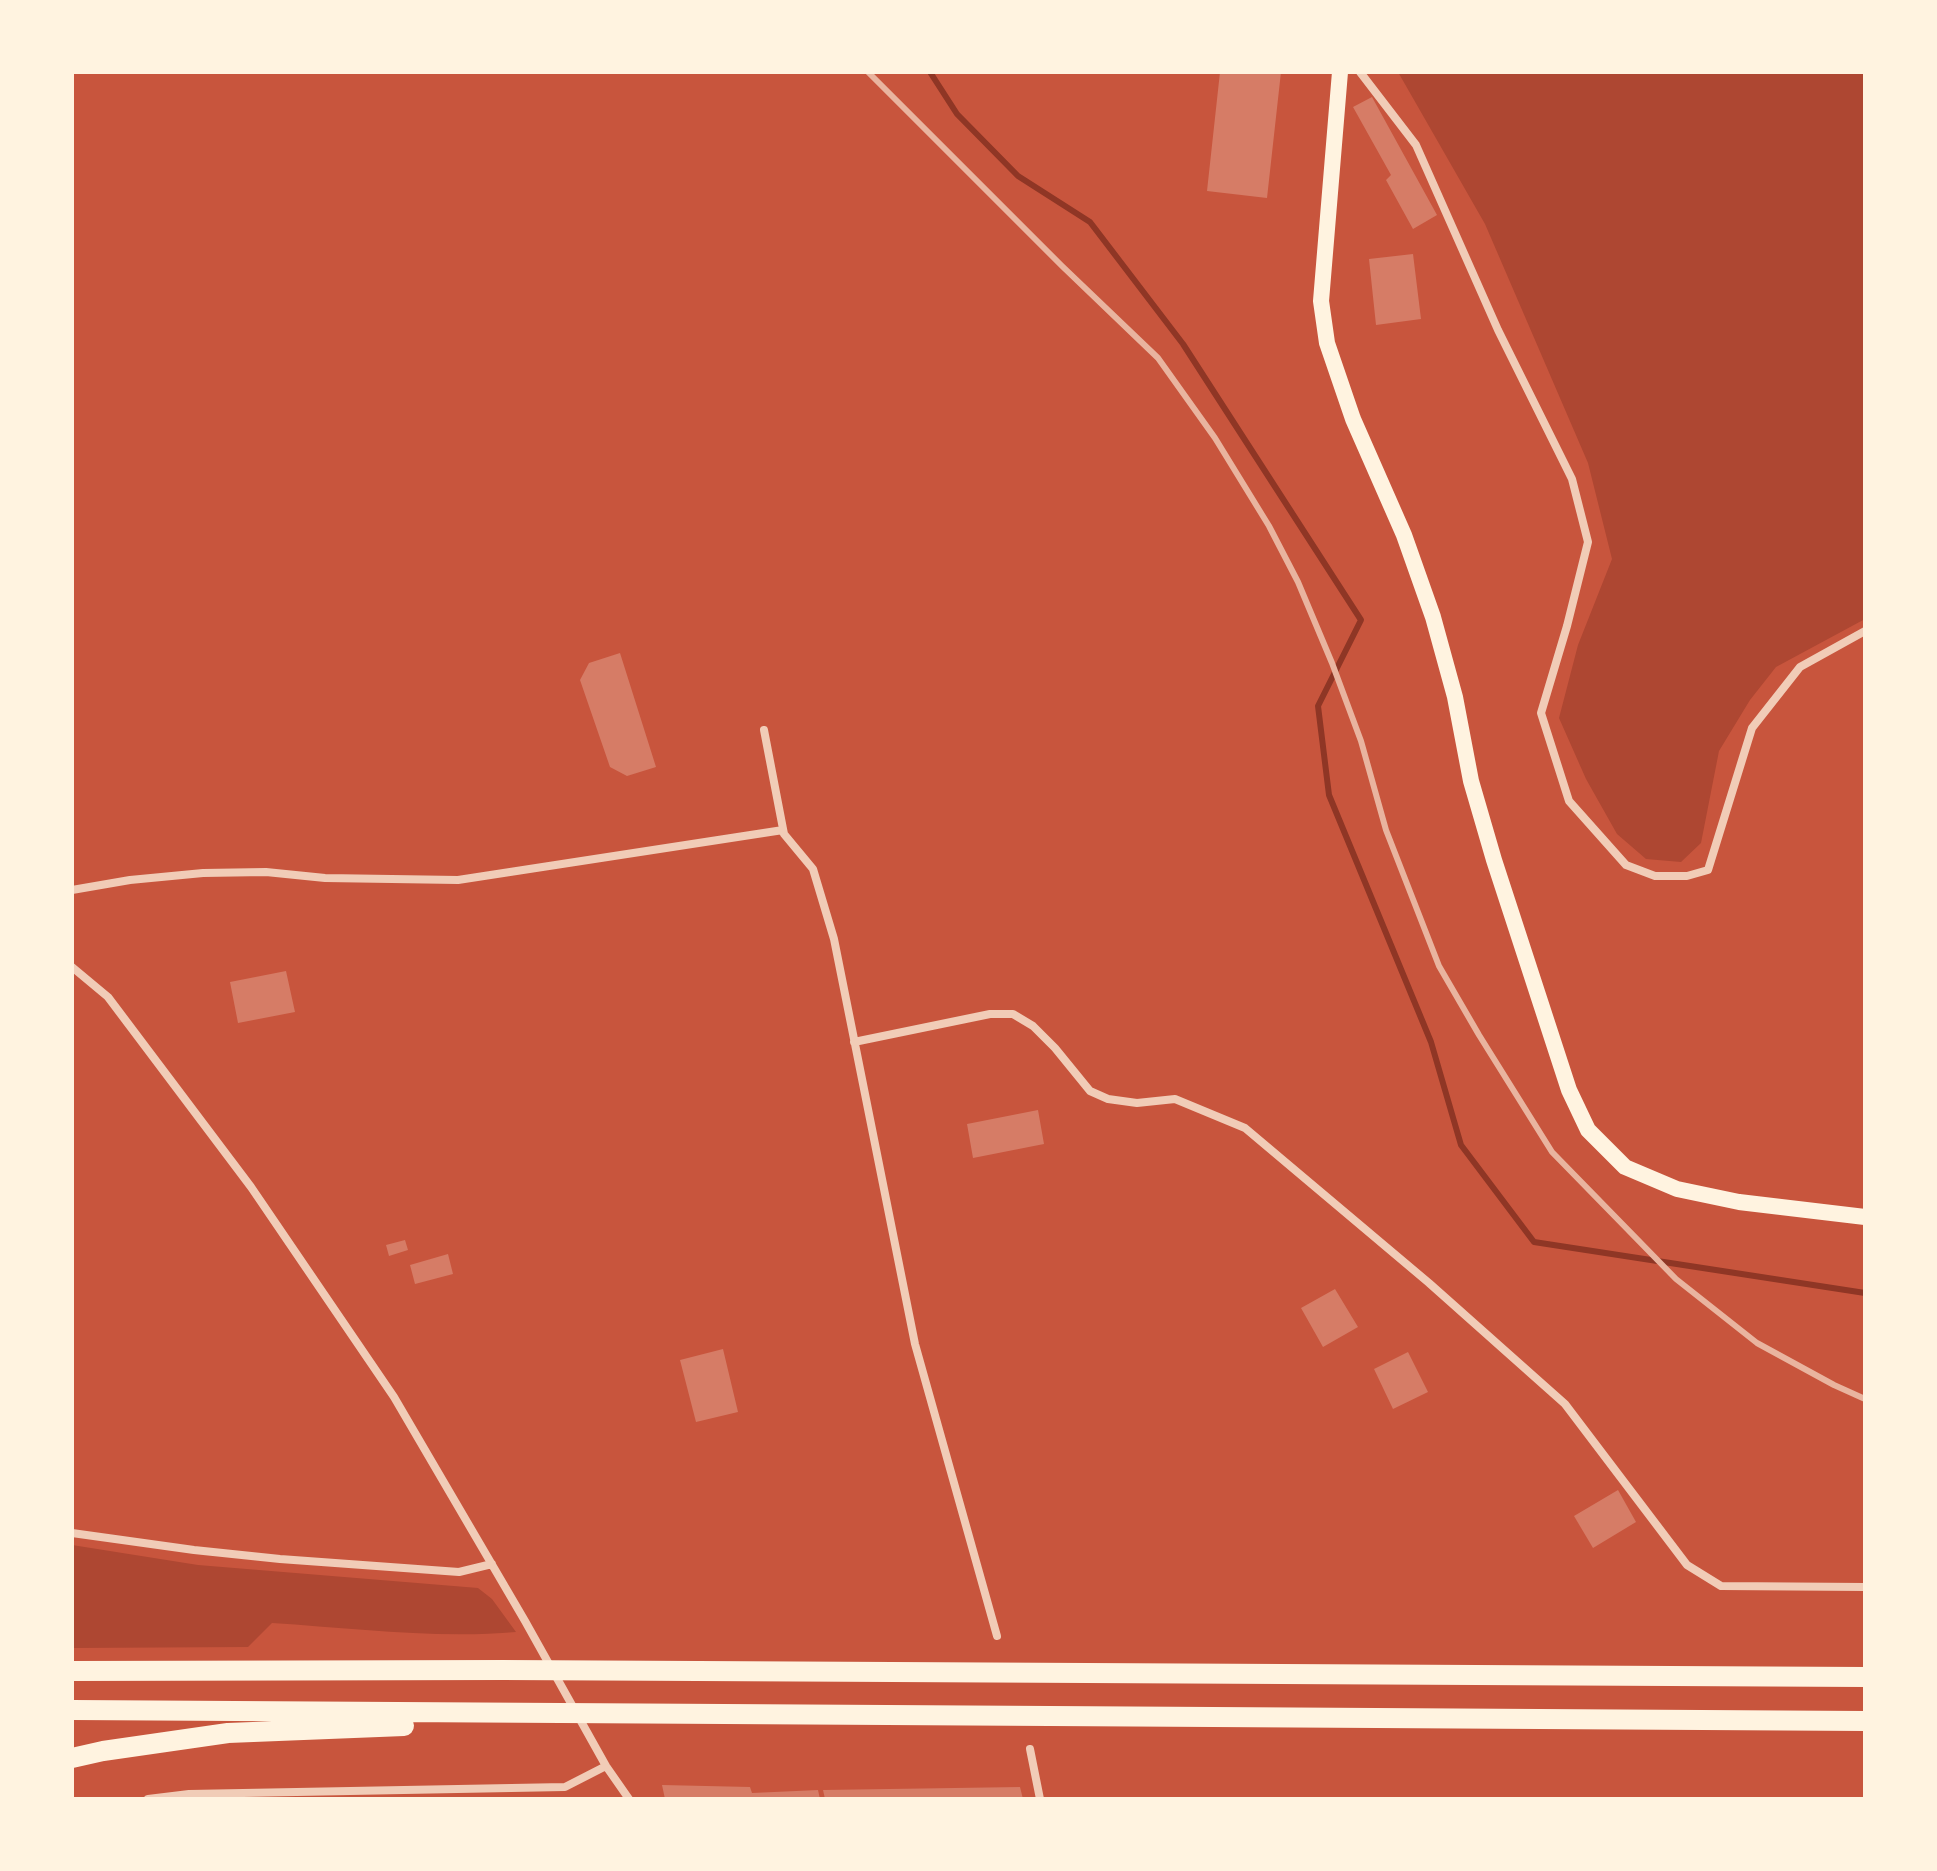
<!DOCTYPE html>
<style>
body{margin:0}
#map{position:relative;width:1937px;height:1871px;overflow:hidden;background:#c8553d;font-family:Figtree,sans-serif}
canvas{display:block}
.frame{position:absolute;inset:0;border:74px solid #fff3e0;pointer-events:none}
</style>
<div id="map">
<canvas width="1937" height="1871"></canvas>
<div class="frame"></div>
</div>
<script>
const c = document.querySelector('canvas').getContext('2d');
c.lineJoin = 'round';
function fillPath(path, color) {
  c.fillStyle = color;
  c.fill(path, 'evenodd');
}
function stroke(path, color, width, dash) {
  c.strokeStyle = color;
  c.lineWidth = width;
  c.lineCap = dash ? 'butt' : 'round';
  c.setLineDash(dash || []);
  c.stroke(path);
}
const green = new Path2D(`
 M1398 72H1865V619L1776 667 1750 700 1719 751 1701 843 1681 862 1646 859 1617 834 1586 779 1559 718 1578 645 1612 559 1588 463 1485 224Z
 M72 1545 198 1565 478 1588 492 1599 516 1632C436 1639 352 1628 272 1623L248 1647 72 1648Z`);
const stream = new Path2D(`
 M930 72 957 114 1018 176 1090 222 1183 344 1361 620 1318 706 1329 795 1431 1042 1461 1145 1534 1242 1865 1293`);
const building = new Path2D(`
 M1220 72H1281L1267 198 1207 191Z
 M1372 97 1437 215 1413 229 1386 180 1391 175 1353 107Z
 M1413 254 1421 319 1376 325 1369 259Z
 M620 653 656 767 627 776 610 767 580 680 589 663Z
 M286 971 295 1012 238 1023 230 982Z
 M1038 1110 1044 1144 973 1158 967 1124Z
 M405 1240 408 1250 389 1256 386 1245Z
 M448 1254 453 1274 415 1284 410 1265Z
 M1335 1289 1358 1327 1323 1347 1301 1308Z
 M723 1349 738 1412 696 1422 680 1360Z
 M1408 1352 1428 1392 1393 1409 1374 1369Z
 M1618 1490 1636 1522 1593 1548 1574 1516Z
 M662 1785 750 1787 752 1793 818 1790 820 1799H665Z
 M1020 1787 1023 1799H825L823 1790Z`);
const minor = new Path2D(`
 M1360 72 1416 145 1498 330 1572 479 1588 542 1567 626 1541 713 1569 801 1626 865 1655 876H1687L1708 870 1752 728 1800 667 1865 631
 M764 730 784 834 813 869 834 939 915 1344 997 1636
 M72 890 130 880 203 873 266 872 325 878 458 880 783 830
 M72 967 108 997 251 1187 394 1397 525 1621 606 1766 629 1799
 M854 1042 990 1014H1013L1033 1026 1055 1048 1090 1091 1108 1099 1137 1103 1175 1099 1245 1128 1429 1283 1565 1404 1687 1565 1721 1586 1865 1587
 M72 1533 194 1550 280 1559 459 1572 492 1564
 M1030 1749 1040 1799
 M148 1799 189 1794 565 1787 606 1766`);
const secondary = new Path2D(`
 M1340 72 1321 301 1327 343 1353 419 1404 535 1433 617 1455 697 1471 781 1494 860 1569 1090 1588 1130 1625 1167 1677 1189 1739 1202 1865 1217`);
const motorway = new Path2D(`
 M72 1671 503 1670 1865 1677
 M72 1710 1865 1721
 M72 1758 103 1751 228 1733 404 1726`);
const rail = new Path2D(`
 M868 72 1062 266 1158 358 1215 438 1269 526 1298 582 1332 663 1361 741 1386 830 1439 966 1479 1035 1552 1152 1676 1279 1757 1343 1834 1385 1865 1399`);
fillPath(green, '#ae4732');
stroke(stream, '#8f3625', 6);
fillPath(building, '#d67c66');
stroke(minor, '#f1ccb7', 8);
stroke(secondary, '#fff3e0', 16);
stroke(motorway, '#fff3e0', 20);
stroke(rail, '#e9b49f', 6);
</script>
